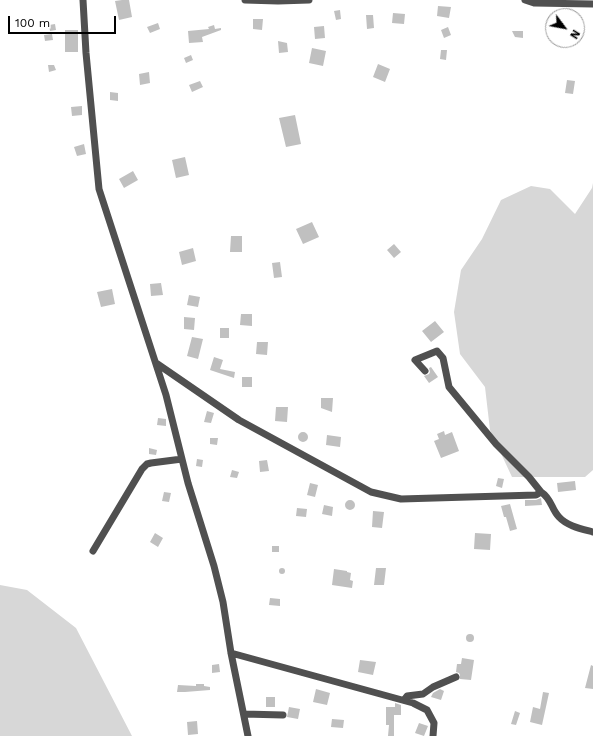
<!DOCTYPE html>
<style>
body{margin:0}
#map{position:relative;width:593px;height:736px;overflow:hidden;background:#fff;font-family:"Work Sans",sans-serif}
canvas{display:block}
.north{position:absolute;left:545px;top:8px;width:40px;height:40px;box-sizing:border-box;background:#fff;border:1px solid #999;border-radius:50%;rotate:122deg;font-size:11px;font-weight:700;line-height:16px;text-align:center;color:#000}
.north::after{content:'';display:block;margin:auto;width:14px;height:18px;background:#000;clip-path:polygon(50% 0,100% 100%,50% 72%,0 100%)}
.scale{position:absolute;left:8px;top:16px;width:108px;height:18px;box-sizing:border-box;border:2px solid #000;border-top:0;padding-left:5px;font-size:12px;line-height:14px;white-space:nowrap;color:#000;-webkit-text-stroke:3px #fff;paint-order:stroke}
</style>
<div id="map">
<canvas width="593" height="736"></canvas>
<div class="north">N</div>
<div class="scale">100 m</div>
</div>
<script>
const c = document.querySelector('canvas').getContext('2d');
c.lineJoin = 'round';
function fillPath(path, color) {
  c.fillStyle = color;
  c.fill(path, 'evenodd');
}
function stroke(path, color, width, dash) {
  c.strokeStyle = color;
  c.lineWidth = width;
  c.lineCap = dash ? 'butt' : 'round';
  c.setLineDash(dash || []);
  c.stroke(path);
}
const green = new Path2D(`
 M593 183V470L585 477H512L490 430 485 387 460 354 454 312 461 270 482 239 501 200 531 186 550 189 575 214 592 188Z
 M0 585 27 590 76 628 132 736H0Z`);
const building = new Path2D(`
 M122 0H129L132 17 119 20 115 1Z
 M438 6 451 7 449 18 437 16Z
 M340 10 341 19 336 20 334 11Z
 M393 13 405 14 404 24 392 23Z
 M366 15H373L374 28 367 29Z
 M253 19H263L262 30 253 29Z
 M158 23 160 29 150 33 147 27Z
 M55 24 56 30 50 31 49 25Z
 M214 25 215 29 221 28V30L202 37 203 42 189 43 188 31 209 29 208 27Z
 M324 26 325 38 315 39 314 27Z
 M448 27 451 35 444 38 441 30Z
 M65 30H78V52H65Z
 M512 31H523V38L515 37Z
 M52 34 53 40 45 41 44 35Z
 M278 41 287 43 288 52 279 53Z
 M312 48 326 51 323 66 309 63Z
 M441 50H447L446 60 440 59Z
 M191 55 193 60 186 63 184 58Z
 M378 64 390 69 385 82 373 77Z
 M48 65H54L56 70 49 72Z
 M149 72 150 83 140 85 139 74Z
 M567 80 575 81 573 94 565 93Z
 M200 81 203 87 192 92 189 85Z
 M110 92 118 93V101L110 100Z
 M82 106V115L72 116 71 107Z
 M295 115 301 144 286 147 279 118Z
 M84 144 86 154 77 156 74 147Z
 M185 157 189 175 176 178 172 160Z
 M133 171 138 180 124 188 119 179Z
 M312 222 319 237 303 244 296 229Z
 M231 236H242V252H230Z
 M394 244 401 252 394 258 387 250Z
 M193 248 196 261 182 265 179 252Z
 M280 262 282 277 274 278 272 263Z
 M161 283 163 295 151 296 150 284Z
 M112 289 115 304 101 307 97 292Z
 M189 295 200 297 198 307 187 305Z
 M241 314H252V326L240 325Z
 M184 317 195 318 194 330 184 329Z
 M435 321 444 332 431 342 422 331Z
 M220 328H229V338H220Z
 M192 337 203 339 198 359 187 356Z
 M257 342H268L267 355 256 354Z
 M214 357 223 360 220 369 235 372 234 378 210 370Z
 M431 367 438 377 429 383 424 376 429 374 430 372 429 368Z
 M242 377H252V387H242Z
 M321 398H333L332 412 321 408Z
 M276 407H288L287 422 275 421Z
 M207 411 214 413 211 423 204 422Z
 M158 418 166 419V426L157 425Z
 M444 431 445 435 452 432 459 451 441 458 434 441 439 439 437 434Z
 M298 437a5 5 0 1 1 10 0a5 5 0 1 1-10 0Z
 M327 435 341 437 340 447 326 445Z
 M210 438H218L217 445 210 444Z
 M149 448 157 450 156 455 149 454Z
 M197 459 203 460 202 467 196 466Z
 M267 460 269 471 260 472 259 461Z
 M232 470 239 472 237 478 230 477Z
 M498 478 504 479 502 488 496 486Z
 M575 481 576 490 558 492 557 483Z
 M310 483 318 485 315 497 307 495Z
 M164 492 171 493 169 502 162 501Z
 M541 498 542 505 525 506V500H536Z
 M345 505a5 5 0 1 1 10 0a5 5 0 1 1-10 0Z
 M510 504 517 529 510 531 506 517H504L501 506Z
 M324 505 333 507 332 516 322 514Z
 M297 508 307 509 306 517 296 516Z
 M373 511 384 512 382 528 372 527Z
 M155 533 163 538 158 547 150 542Z
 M475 533 491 534 490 550 474 549Z
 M272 546H279V552H272Z
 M279 571a3 3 0 1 1 6 0a3 3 0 1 1-6 0Z
 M376 568H386L384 585H374Z
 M334 569 347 571V572L351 573 350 580 353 581 352 588 332 585Z
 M270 598 280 599V606L269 605Z
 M466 638a4 4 0 1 1 8 0a4 4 0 1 1-8 0Z
 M462 658 474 660 471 680 460 679V675L459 673 456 672 457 664H461Z
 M360 660 376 662 373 675 358 672Z
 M219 664 220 672 212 673V665Z
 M591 665 593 666V689L585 688Z
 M196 684H204V686L210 687V690L185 692H177L178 685 196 686Z
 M316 689 330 693 327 705 313 702Z
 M440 689 444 691 441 700 431 697 433 693Z
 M543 692 549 693 542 725 530 722 533 707 540 709Z
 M266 697H275V707H266Z
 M395 703 401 705V715H394V736H388L389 725H386V707H395Z
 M289 707 300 709 298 719 287 717Z
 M515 711 520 713 516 725 511 724Z
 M332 719 344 720 343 728 331 727Z
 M197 721 198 734 188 735 187 722Z
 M419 723 428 726 424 736 415 733Z`);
const street = new Path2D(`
 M83 0 86 53 99 189 166 395 188 483 214 566 223 602 231 653 248 736
 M245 0 278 1 309 0
 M525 0 534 3 593 4
 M156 363 239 420 371 492 401 499 536 495 541 492C552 499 551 509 559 517 567 526 582 529 593 532
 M425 371 415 360 437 351 443 358 449 387 496 444 529 477 541 492
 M93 551 142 469 147 464 151 463 182 459
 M231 653 413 703 427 710 434 723 433 736
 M404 700 407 696 423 694 433 687 456 677
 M244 714 283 715`);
fillPath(green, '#d7d7d7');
fillPath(building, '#c0c0c0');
stroke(street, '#505050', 7);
</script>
